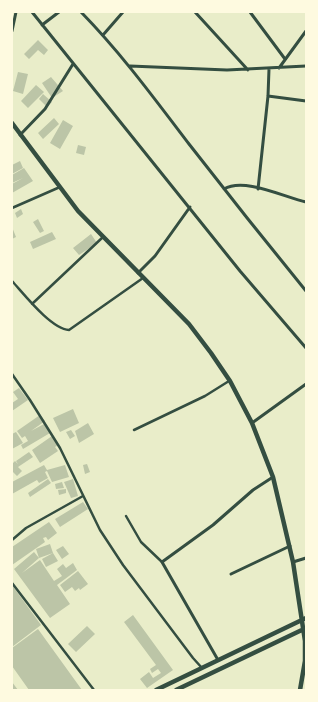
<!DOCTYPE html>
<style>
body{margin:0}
#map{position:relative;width:318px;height:702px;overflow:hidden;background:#e9edc9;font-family:Inter,sans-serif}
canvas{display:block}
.frame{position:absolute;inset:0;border:13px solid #fefae0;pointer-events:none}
</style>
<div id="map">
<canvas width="318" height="702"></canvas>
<div class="frame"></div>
</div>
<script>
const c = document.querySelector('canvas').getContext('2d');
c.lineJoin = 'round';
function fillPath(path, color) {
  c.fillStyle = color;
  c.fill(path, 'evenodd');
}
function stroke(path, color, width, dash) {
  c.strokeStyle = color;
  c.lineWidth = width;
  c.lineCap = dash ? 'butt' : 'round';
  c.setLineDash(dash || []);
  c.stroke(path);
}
const building = new Path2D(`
 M38 40 48 50 44 55 38 50 29 59 24 54Z
 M18 72 28 74 23 94 13 91Z
 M51 77 63 91 52 98 42 83Z
 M36 85 44 92 28 108 21 101Z
 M43 94 52 102 47 107 39 99Z
 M54 118 59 124 43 139 38 133Z
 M63 120 73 126 60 149 50 143Z
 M78 145 86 147 84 155 76 153Z
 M20 161 23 168 12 174V165Z
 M24 168 33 181 12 193V184L23 178 12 183V175Z
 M21 209 23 214 17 218 15 213Z
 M38 219 44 231 40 233 33 222Z
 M12 227 16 237 12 239Z
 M52 232 56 239 33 249 30 242Z
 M91 234 97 243 79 255 73 248Z
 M19 388 28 400 12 411V403L18 399 13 392Z
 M73 409 79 423 60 432 53 418Z
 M40 415 45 421 31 431 44 424 50 433 23 449 21 445 28 441 25 436 22 438 17 431Z
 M88 423 94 434 79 443 75 431Z
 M71 430 75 436 70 439 66 432Z
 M16 432 23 443 12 449V434Z
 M52 436 58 445 55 447 58 451 40 463 32 450Z
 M29 452 33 457 18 467 22 471 17 476 12 471V464L15 461 18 464 16 461Z
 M87 464 90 472 85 474 83 465Z
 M44 465 47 470 65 465 69 477 52 482 47 471 45 472 48 478 39 483 37 480 12 494V482Z
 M48 479 51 483 30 497 28 493Z
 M73 479 78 496 71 498 64 482Z
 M62 482 64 488 56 489 55 484Z
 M66 489V493L59 495 58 490Z
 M83 502 88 509 60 527 55 519Z
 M49 522 57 533 48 540 46 537 43 538 45 542 12 565V547Z
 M50 544 53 553 39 558 36 549Z
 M63 546 69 554 62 559 56 550Z
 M34 552 39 558 22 573 40 560 54 581 62 576 57 569 63 564 66 568 73 563 77 570 57 585 70 604 50 618 14 569Z
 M53 553 58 561 46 567 42 559Z
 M78 571 88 584 80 590 79 588 75 591 72 587 65 592 60 585Z
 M12 585 41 625 12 647Z
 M133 615 173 670 147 688 140 679 149 672 153 678 161 673 158 669 152 673 150 669 156 665 124 622Z
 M87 626 95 634 76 652 68 644Z
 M38 629 82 690H29L12 666V648Z
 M12 682 18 690H12Z`);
const pedestrian = new Path2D(`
 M12 208 60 187
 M12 281C24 294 51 329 69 330L143 278
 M32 304 103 237
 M12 374 30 400 60 448 100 530 123 565 193 658 202 668
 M134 430 205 396 229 381
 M126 516 141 542 162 562
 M12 540 26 528 83 496
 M12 583 94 690`);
const minor = new Path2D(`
 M32 12 240 271 306 348
 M81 12C121 53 154 98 189 144 227 193 266 242 306 291
 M195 12 248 70
 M250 12 285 59
 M42 25 59 12
 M12 31 16 12
 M103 35 123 12
 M130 66 227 70 306 66
 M279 68 306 31
 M268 96 306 101
 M20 135 45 109 73 64
 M224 189C244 177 284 197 306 202
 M258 189 268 96 269 69
 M138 273 155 256 190 207
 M252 423 306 384
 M293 562 306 558
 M231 574 290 546
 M218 660 162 562 213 525 253 490 273 477`);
const secondary = new Path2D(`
 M12 123 78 211 189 324 211 353 230 381 252 423 273 477 293 562 305 641V661L300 690
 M156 690 306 618
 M176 690 306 628`);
fillPath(building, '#bcc5a7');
stroke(pedestrian, '#344e41', 2.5);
stroke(minor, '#344e41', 3);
stroke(secondary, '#344e41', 4.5);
</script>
